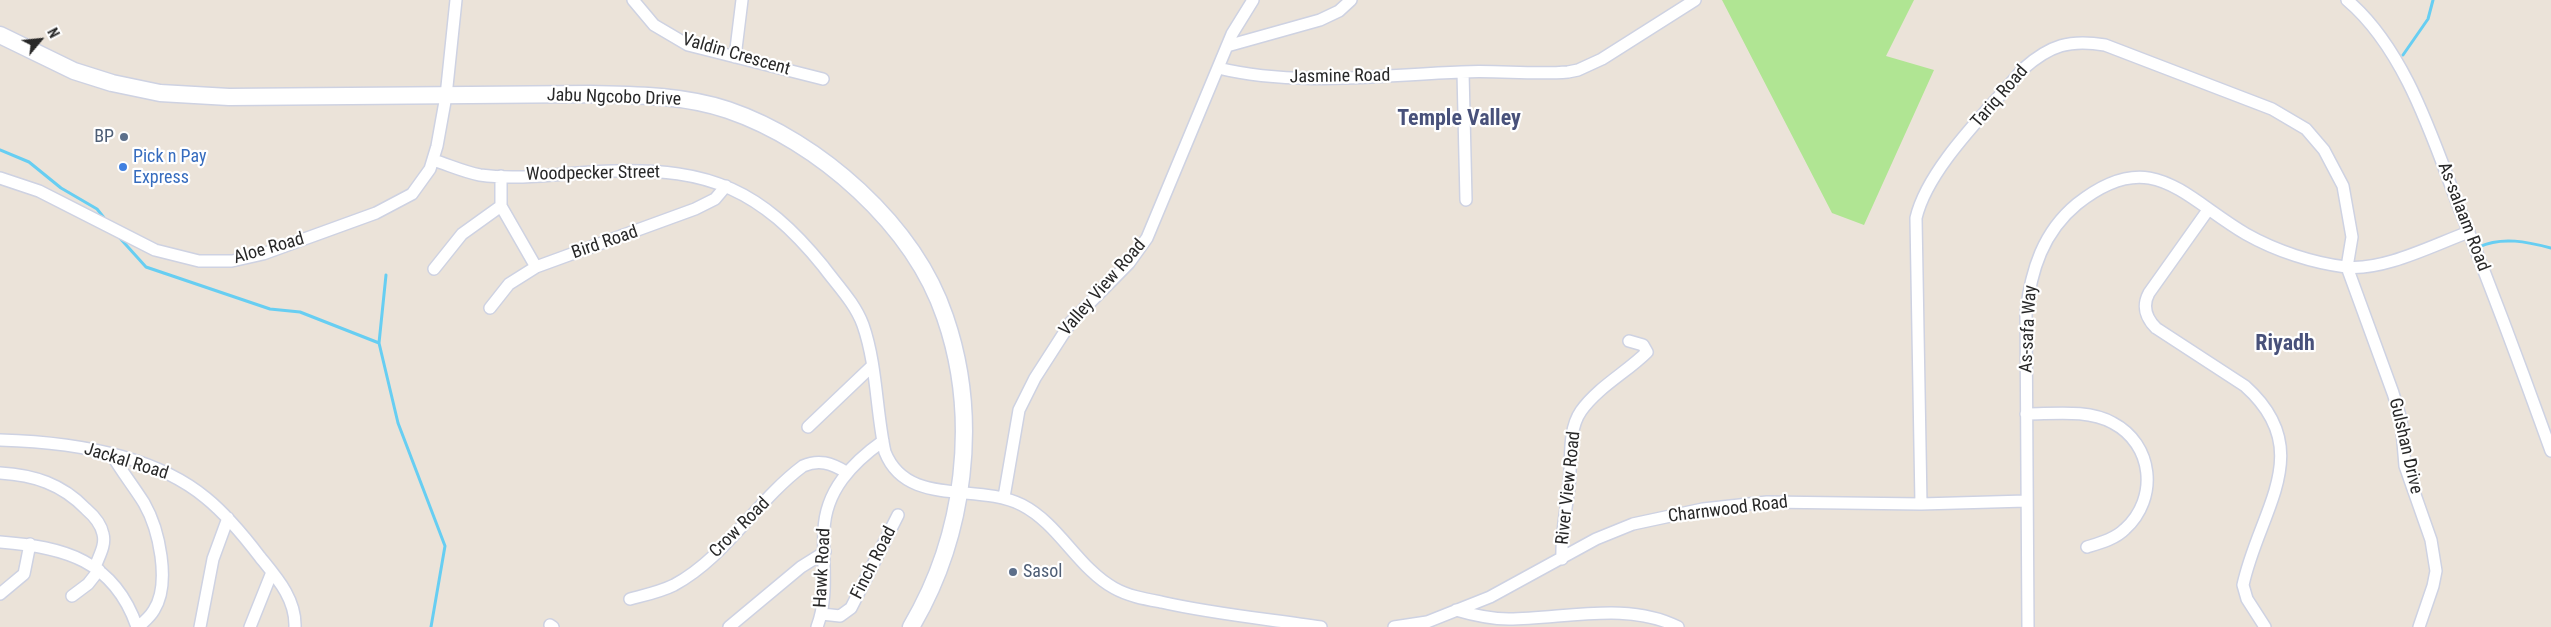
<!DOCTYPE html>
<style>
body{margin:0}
#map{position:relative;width:2551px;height:627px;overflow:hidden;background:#ebe3d9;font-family:"Roboto Condensed",sans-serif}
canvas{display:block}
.north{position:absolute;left:15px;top:15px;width:50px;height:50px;-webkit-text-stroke:4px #fff;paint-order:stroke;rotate:62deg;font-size:14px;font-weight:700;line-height:20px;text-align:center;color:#282828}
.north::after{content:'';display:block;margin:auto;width:18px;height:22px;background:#282828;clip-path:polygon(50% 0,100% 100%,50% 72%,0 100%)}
</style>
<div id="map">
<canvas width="2551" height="627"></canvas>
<div class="north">N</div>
</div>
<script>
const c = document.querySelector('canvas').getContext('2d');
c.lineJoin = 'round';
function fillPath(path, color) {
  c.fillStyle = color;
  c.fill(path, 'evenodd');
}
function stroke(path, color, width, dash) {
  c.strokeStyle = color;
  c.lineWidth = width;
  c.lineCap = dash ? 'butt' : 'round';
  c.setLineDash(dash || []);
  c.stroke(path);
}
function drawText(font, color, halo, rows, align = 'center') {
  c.font = font + ' "Roboto Condensed",sans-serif';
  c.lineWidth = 4.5;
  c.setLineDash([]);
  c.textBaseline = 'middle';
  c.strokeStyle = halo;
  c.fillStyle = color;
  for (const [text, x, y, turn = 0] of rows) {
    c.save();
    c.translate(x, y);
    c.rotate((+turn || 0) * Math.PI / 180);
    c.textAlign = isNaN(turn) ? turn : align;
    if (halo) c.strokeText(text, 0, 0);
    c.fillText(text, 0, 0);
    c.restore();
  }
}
const green = new Path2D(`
 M1722 0H1914L1886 56 1934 70 1864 225 1832 213Z`);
const stream = new Path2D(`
 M2403 55 2428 19 2433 0
 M0 150 29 162 61 188 97 209 105 219
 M118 236 146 267 270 309 300 312 379 343
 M2479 247C2502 236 2528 242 2551 248
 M386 275 379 343 398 423 445 546 431 627`);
const street = new Path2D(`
 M633 0 654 25 688 45 823 79
 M2347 0C2406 50 2433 140 2460 210 2492 290 2522 370 2551 451
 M1227 46 1320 20 1339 11 1351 0
 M735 57 742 0
 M1218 68C1297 87 1380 75 1461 72 1497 70 1532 75 1568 72L1578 70 1602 59 1695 0
 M1463 72 1466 200
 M433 160C449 165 464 172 480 175 523 181 569 172 613 171 710 168 761 190 823 266 837 285 855 303 863 325 877 365 876 411 885 452 907 508 977 482 1022 505 1059 524 1078 568 1114 588 1128 596 1145 599 1161 602 1213 614 1268 619 1321 627
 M501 176V206L536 267
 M0 178 39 191 155 250 199 261H232L263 254 376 213 412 194 430 169 437 146 446 96 456 0
 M2208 210 2149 293C2142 306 2146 318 2156 328L2245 386C2318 451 2259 510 2243 585L2247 599 2265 627
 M434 269 462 234 501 206
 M490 308 509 284 536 267 695 209 715 199 726 186
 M2026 414C2054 414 2088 409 2113 423 2153 444 2159 498 2125 529 2115 539 2100 543 2087 547
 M808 427 871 367
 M0 440C68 442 152 453 206 498 227 515 244 536 260 557 277 578 296 599 295 627
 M112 455C122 472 134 487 144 503 159 529 171 583 154 610 150 617 144 622 138 627
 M0 473C34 475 62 484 86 509 93 515 101 524 103 534 106 545 99 556 95 567
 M1004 497 1019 410 1035 378 1071 322 1129 263 1147 238 1232 34 1253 0
 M1921 504 1916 218C1928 167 1989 110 2023 69 2050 45 2070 39 2105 45L2272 109 2306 129 2324 150 2343 186 2352 237 2347 267 2393 393 2401 419 2405 466 2431 540 2436 571 2433 586 2419 627
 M0 542C64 547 114 560 137 627
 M1562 559C1561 531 1566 513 1569 486 1572 462 1567 431 1581 411 1598 387 1627 372 1647 352L1643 345 1629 341
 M0 594 24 574 30 544
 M72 596 88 584 99 570
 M630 599C645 595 660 592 674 585 726 557 756 501 803 466 819 459 831 463 846 472
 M1456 610C1473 615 1491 619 1509 619 1563 619 1628 601 1678 627
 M822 614 840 616 851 608 898 515
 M550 625 553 627
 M200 627 213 559 228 518
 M250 627 272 572
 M729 627 801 567 825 552
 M817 627C829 595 822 565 824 531 825 491 852 463 883 441
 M1394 627 1427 622 1490 597 1596 539 1633 524 1703 509 1767 502 1921 504 2026 501
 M2028 627 2026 313C2031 270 2043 232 2077 204 2151 145 2182 196 2246 234 2276 251 2313 263 2346 267 2384 271 2433 245 2469 232`);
const secondary = new Path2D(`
 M0 35 74 71 112 83 160 93 229 97 590 94C636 95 683 95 728 110 819 141 914 225 945 317 980 418 965 536 911 627`);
const markers = [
 [124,137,5,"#5c6f8a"],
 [123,167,5,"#3f7fe0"],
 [1013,572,5,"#5c6f8a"]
];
const streetNames = [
 ["Valdin Crescent",736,55,16],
 ["Jasmine Road",1340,77,-1],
 ["Tariq Road",2000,97,-49],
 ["Jabu Ngcobo Drive",614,98,2],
 ["Woodpecker Street",593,174,-1],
 ["As-salaam Road",2463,217,69],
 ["Bird Road",605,243,-19],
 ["Aloe Road",269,249,-16],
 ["Valley View Road",1103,288,-49],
 ["As-safa Way",2029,329,-87],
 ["Gulshan Drive",2405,446,77],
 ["Jackal Road",126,462,17],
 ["River View Road",1569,488,-84],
 ["Charnwood Road",1728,510,-7],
 ["Crow Road",740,528,-45],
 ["Finch Road",874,563,-63],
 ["Hawk Road",823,568,-87]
];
const serviceNames = [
 ["BP",114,137],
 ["Sasol",1023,572,"left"]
];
const shopNames = [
 ["Pick n Pay",133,157],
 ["Express",133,178]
];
const districtNames = [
 ["Temple Valley",1459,119],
 ["Riyadh",2285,344]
];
fillPath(green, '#b0e593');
stroke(stream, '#67cef2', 3);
stroke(street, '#ced2e2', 14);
stroke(secondary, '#ced2e2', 19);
stroke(street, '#fff', 11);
stroke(secondary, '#fff', 16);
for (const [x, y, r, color] of markers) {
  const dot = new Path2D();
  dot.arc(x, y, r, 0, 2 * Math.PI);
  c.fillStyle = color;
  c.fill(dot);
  stroke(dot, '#fff', 2);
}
drawText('18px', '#282828', '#fff', streetNames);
drawText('18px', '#4e5e75', '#fff', serviceNames, 'right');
drawText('18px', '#366cbe', '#fff', shopNames, 'left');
drawText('bold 22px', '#48517a', '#fff', districtNames);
</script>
